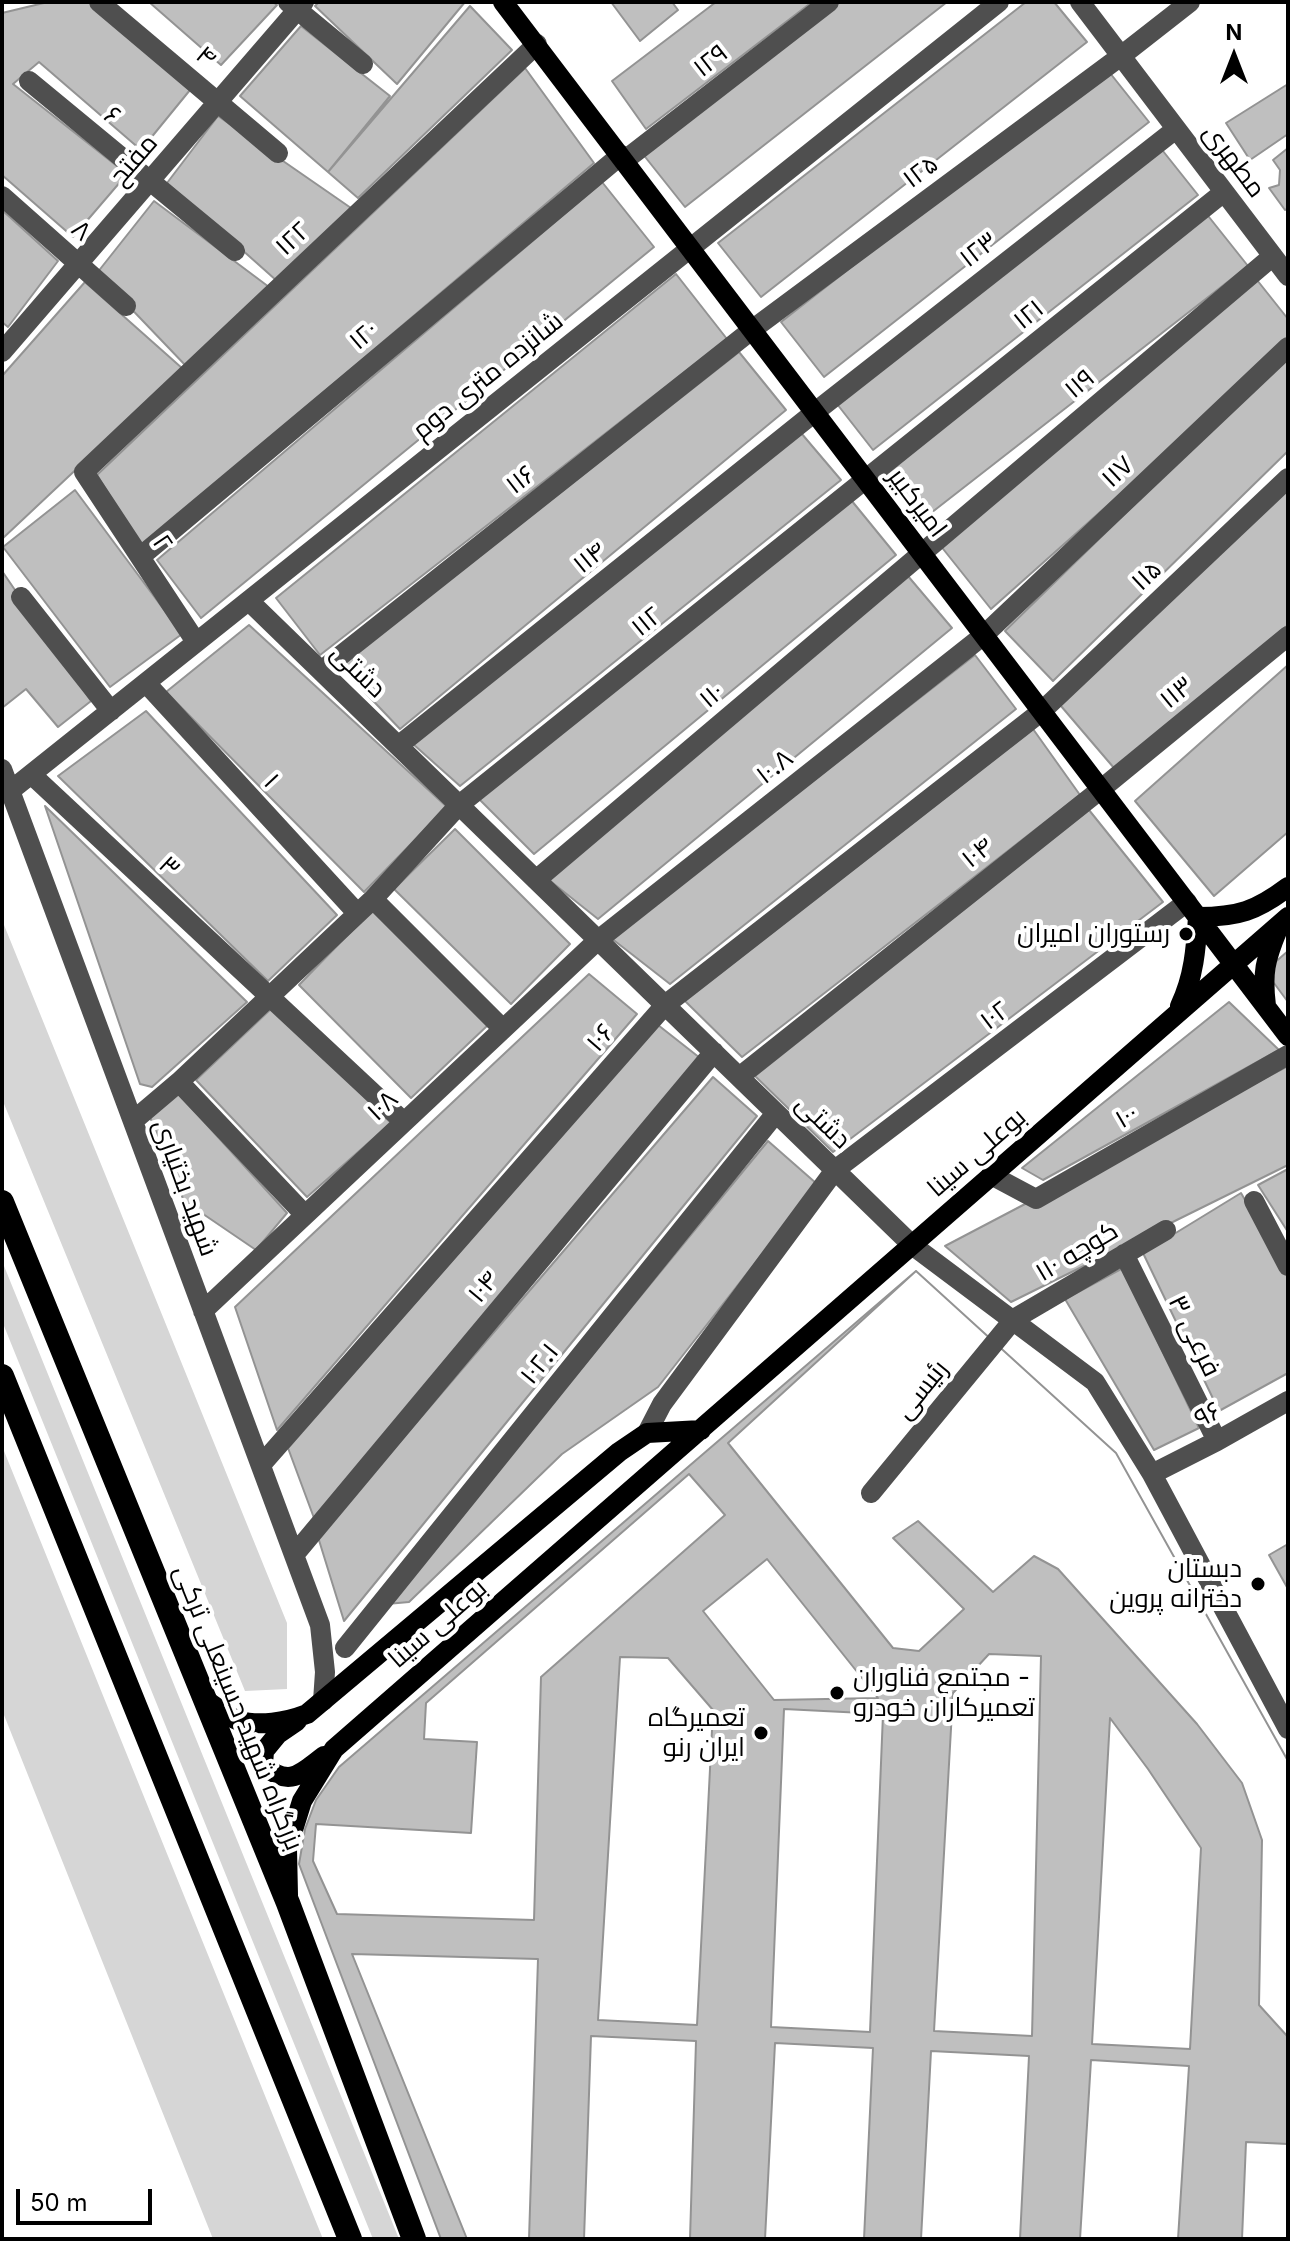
<!DOCTYPE html>
<meta charset="utf-8">
<style>
body{margin:0}
#map{position:relative;width:1290px;height:2241px;overflow:hidden;background:#fff;font-family:Inter,sans-serif}
canvas{display:block}
.frame{position:absolute;inset:0;border:4px solid #000;pointer-events:none}
.north{position:absolute;left:1194px;top:16px;width:80px;height:80px;-webkit-text-stroke:6px #fff;paint-order:stroke;rotate:0deg;font-size:22px;font-weight:700;line-height:32px;text-align:center;color:#000}
.north::after{content:'';display:block;margin:auto;width:28px;height:36px;background:#000;clip-path:polygon(50% 0,100% 100%,50% 72%,0 100%)}
.scale{position:absolute;left:16px;top:2189px;width:136px;height:36px;box-sizing:border-box;border:4px solid #000;border-top:0;padding-left:10px;font-size:24px;line-height:28px;white-space:nowrap;color:#000;-webkit-text-stroke:6px #fff;paint-order:stroke}
</style>
<div id="map">
<canvas width="1290" height="2241"></canvas>
<div class="frame"></div>
<div class="north">N</div>
<div class="scale">50 m</div>
</div>
<script>
const c = document.querySelector('canvas').getContext('2d');
c.lineJoin = 'round';
function fillPath(path, color) {
  c.fillStyle = color;
  c.fill(path, 'evenodd');
}
function stroke(path, color, width, dash) {
  c.strokeStyle = color;
  c.lineWidth = width;
  c.lineCap = dash ? 'butt' : 'round';
  c.setLineDash(dash || []);
  c.stroke(path);
}
function drawText(font, color, halo, rows, align = 'center') {
  c.font = font + ' Inter,Cairo,sans-serif';
  c.lineWidth = 8;
  c.setLineDash([]);
  c.textBaseline = 'middle';
  c.strokeStyle = halo;
  c.fillStyle = color;
  for (const [text, x, y, turn = 0] of rows) {
    c.save();
    c.translate(x, y);
    c.rotate((+turn || 0) * Math.PI / 180);
    c.textAlign = isNaN(turn) ? turn : align;
    if (halo) c.strokeText(text, 0, 0);
    c.fillText(text, 0, 0);
    c.restore();
  }
}
const green = new Path2D(`
 M2 920 287 1623V1689L245 1691 2 1099Z
 M2 1261 399 2239H373L2 1321Z
 M2 1446 323 2239H213L2 1710Z`);
const building = new Path2D(`
 M48 2H89L190 90 141 150 39 62 13 84 127 174 73 237 2 175V13Z
 M149 2H273L277 5 221 65Z
 M319 2H465L397 84 315 6Z
 M611 2H672L678 10 640 41Z
 M716 2H812L646 129 612 81Z
 M835 2H947L685 207 642 153Z
 M1026 2H1054L1087 42 761 297 718 243Z
 M470 6 512 50 358 198 328 172Z
 M301 26 390 96 328 172 240 96Z
 M525 68 594 163 141 547 97 475Z
 M1106 68 1149 122 824 377 781 322Z
 M1288 84V134L1250 160 1226 123Z
 M218 116 351 208 277 281 167 183Z
 M1155 141 1198 195 873 450 830 395Z
 M1288 148V208L1285 210 1269 188 1279 185 1280 170 1273 160Z
 M602 182 654 247 201 618 157 560Z
 M154 201 269 287 187 367 97 273Z
 M2 210 58 261 8 327 2 322Z
 M1205 212 1248 266 922 520 880 466Z
 M676 274 727 339 320 655 276 598Z
 M1257 280 1288 319V345L991 609 932 535Z
 M85 282 183 369 2 539V376Z
 M739 352 786 410 400 729 340 666Z
 M1288 354V451L1053 681 1005 631Z
 M796 427 841 480 460 786 413 744Z
 M1288 489V625L1114 768 1055 699Z
 M75 490 182 634 110 687 3 547Z
 M847 495 896 555 534 854 478 798Z
 M902 569 952 628 598 919 549 880Z
 M2 571 91 701 58 727 26 689 2 708Z
 M249 625 447 807 364 892 166 692Z
 M975 655 1016 709 670 984 611 938Z
 M1288 665V832L1214 896 1135 801Z
 M146 711 337 915 268 981 58 776Z
 M1033 729 1080 795 742 1057 685 1001Z
 M45 806 247 1002 152 1087 140 1084Z
 M1089 810 1163 902 833 1152 755 1076Z
 M455 829 570 944 511 1004 394 889Z
 M373 909 488 1025 411 1098 299 985Z
 M1288 951V1002L1265 971Z
 M589 974 637 1014 277 1430 235 1307Z
 M1229 1002 1279 1050 1043 1180 1022 1168Z
 M273 1007 391 1123 307 1197 196 1080Z
 M658 1025 700 1058 314 1518 288 1448Z
 M1288 1066V1165L1011 1302 945 1246Z
 M713 1077 757 1116 344 1621 318 1537Z
 M178 1093 287 1213 256 1250 184 1201 150 1117Z
 M768 1141 817 1184 658 1387 562 1454 409 1602 387 1604Z
 M1288 1169V1232L1258 1185Z
 M1241 1193 1288 1274V1373L1219 1411 1143 1253Z
 M1123 1268 1199 1428 1154 1450 1065 1299Z
 M916 1271 1116 1453 1288 1761V2239H441L299 1864 305 1829 316 1800 339 1767Z
 M916 1271 1116 1453 1288 1761V2037L1259 2005 1262 1840 1242 1783 1197 1724 1058 1569 1034 1556 993 1592 918 1521 893 1538 964 1609 919 1651 893 1648 728 1443Z
 M689 1474 725 1515 541 1677 534 1920 337 1914 313 1861 316 1824 471 1833 477 1742 424 1739 426 1703Z
 M1288 1544V1589L1269 1555Z
 M767 1559 878 1698 774 1700 703 1611Z
 M989 1654 1041 1656 1032 2036 934 2031 953 1693Z
 M620 1657 668 1658 713 1710 697 2025 598 2020Z
 M784 1709 883 1714 870 2032 771 2027Z
 M1110 1718 1148 1769 1201 1848 1190 2049 1092 2044Z
 M352 1954 538 1959 529 2239H467Z
 M591 2036 696 2041 690 2239H584Z
 M775 2043 873 2048 864 2239H765Z
 M931 2051 1029 2056 1020 2239H921Z
 M1091 2060 1189 2066 1178 2239H1080Z
 M1246 2142 1288 2144V2239H1242Z`);
const minor = new Path2D(`
 M99 2 278 153
 M288 2 363 64
 M1080 2 1288 276
 M29 81 235 251
 M625 160 829 2
 M2 196 126 306
 M2 352 304 2
 M140 557 621 155
 M21 597 111 711
 M249 601 912 1245 1095 1382 1152 1474 1288 1729
 M196 642 84 472 537 44
 M321 671 753 329 1121 56 1190 2
 M146 683 357 913
 M398 746 815 412 1176 129
 M2 769 320 1625 325 1672 323 1701
 M32 775 404 1122
 M10 791 999 2
 M536 880 1273 256
 M373 899 503 1029
 M739 1077 1100 790 1288 636
 M179 1082 305 1215
 M133 1121 179 1082 373 899 459 805 1224 192
 M991 1175 1036 1199 1288 1055
 M1254 1201 1288 1266
 M1124 1254 1217 1441
 M203 1311 598 940 984 635 1288 347
 M647 1433 662 1404 835 1170 1187 902
 M261 1465 665 1005 1042 711 1288 478
 M1152 1474 1217 1441 1288 1401
 M871 1493 1014 1319 1166 1230
 M294 1555 714 1052
 M345 1648 776 1113`);
const major = new Path2D(`
 M503 2 1288 1036
 M1180 1006C1194 977 1196 948 1198 917 1238 917 1256 911 1288 887
 M1266 1006C1262 973 1265 960 1278 929
 M204 1699C214 1705 226 1716 237 1720 259 1727 286 1722 307 1714L619 1452 647 1433 701 1430
 M297 1721 278 1734 264 1751 263 1765C290 1788 300 1774 324 1756
 M288 1895 287 1849 302 1801 334 1749 1288 917`);
const highway = new Path2D(`
 M2 1202 288 1903 414 2239
 M2 1376 350 2239`);
const markers = [
 [1186,934,8,"#000"],
 [1258,1584,8,"#000"],
 [837,1693,8,"#000"],
 [761,1733,8,"#000"]
];
const streetNames = [
 ["۴",206,57,40],
 ["۱۲۹",711,61,-38],
 ["۶",112,116,40],
 ["مفتح",134,160,-49],
 ["مطهری",1234,161,53],
 ["۱۲۵",921,172,-37],
 ["۸",81,231,41],
 ["۱۲۲",293,239,-43],
 ["۱۲۳",979,250,-38],
 ["۱۲۱",1029,315,-39],
 ["۱۲۰",364,336,-40],
 ["شانزده متری دوم",488,376,-39],
 ["۱۱۹",1080,384,-40],
 ["۱۱۷",1118,472,-43],
 ["۱۱۶",521,480,-38],
 ["امیرکبیر",917,503,53],
 ["۲",162,543,56],
 ["۱۱۴",590,558,-39],
 ["۱۱۵",1147,576,-43],
 ["۱۱۲",647,622,-39],
 ["دشتی",358,671,44],
 ["۱۱۳",1177,693,-39],
 ["۱۱۰",712,696,-40],
 ["۱۰.۸",775,767,-38],
 ["۱",271,781,47],
 ["۱۰۴",978,853,-39],
 ["۳",169,867,43],
 ["۱۰۲",995,1016,-37],
 ["۱۰۶",601,1038,-49],
 ["۱۰۸",383,1106,-43],
 ["۱۰۰",1127,1117,-30],
 ["دشتی",823,1122,44],
 ["بوعلی سینا",977,1153,-41],
 ["شهید بختیاری",185,1188,70],
 ["کوچه ۱۱۰",1077,1252,-31],
 ["۱۰۴",484,1287,-50],
 ["فرعی ۳",1194,1336,64],
 ["۱۰۲.۱",540,1364,-51],
 ["رئیسی",922,1390,-51],
 ["۹۶",1208,1415,-28],
 ["بوعلی سینا",438,1624,-41],
 ["بزرگراه شهید حسینعلی ترکی",238,1708,68]
];
const poiNames = [
 ["رستوران امیران",1170,934],
 ["دبستان",1242,1569],
 ["دخترانه پروین",1242,1599],
 ["مجتمع فناوران -",853,1678,"left"],
 ["تعمیرکاران خودرو",853,1708,"left"],
 ["تعمیرگاه",745,1718],
 ["ایران رنو",745,1748]
];
fillPath(green, '#d6d6d6');
fillPath(building, '#bfbfbf');
stroke(building, '#939393', 2);
stroke(minor, '#4f4f4f', 20);
stroke(major, '#000', 20);
stroke(highway, '#000', 24);
for (const [x, y, r, color] of markers) {
  const dot = new Path2D();
  dot.arc(x, y, r, 0, 2 * Math.PI);
  c.fillStyle = color;
  c.fill(dot);
  stroke(dot, '#fff', 3);
}
drawText('26px', '#000', '#fff', streetNames);
drawText('26px', '#000', '#fff', poiNames, 'right');
</script>
